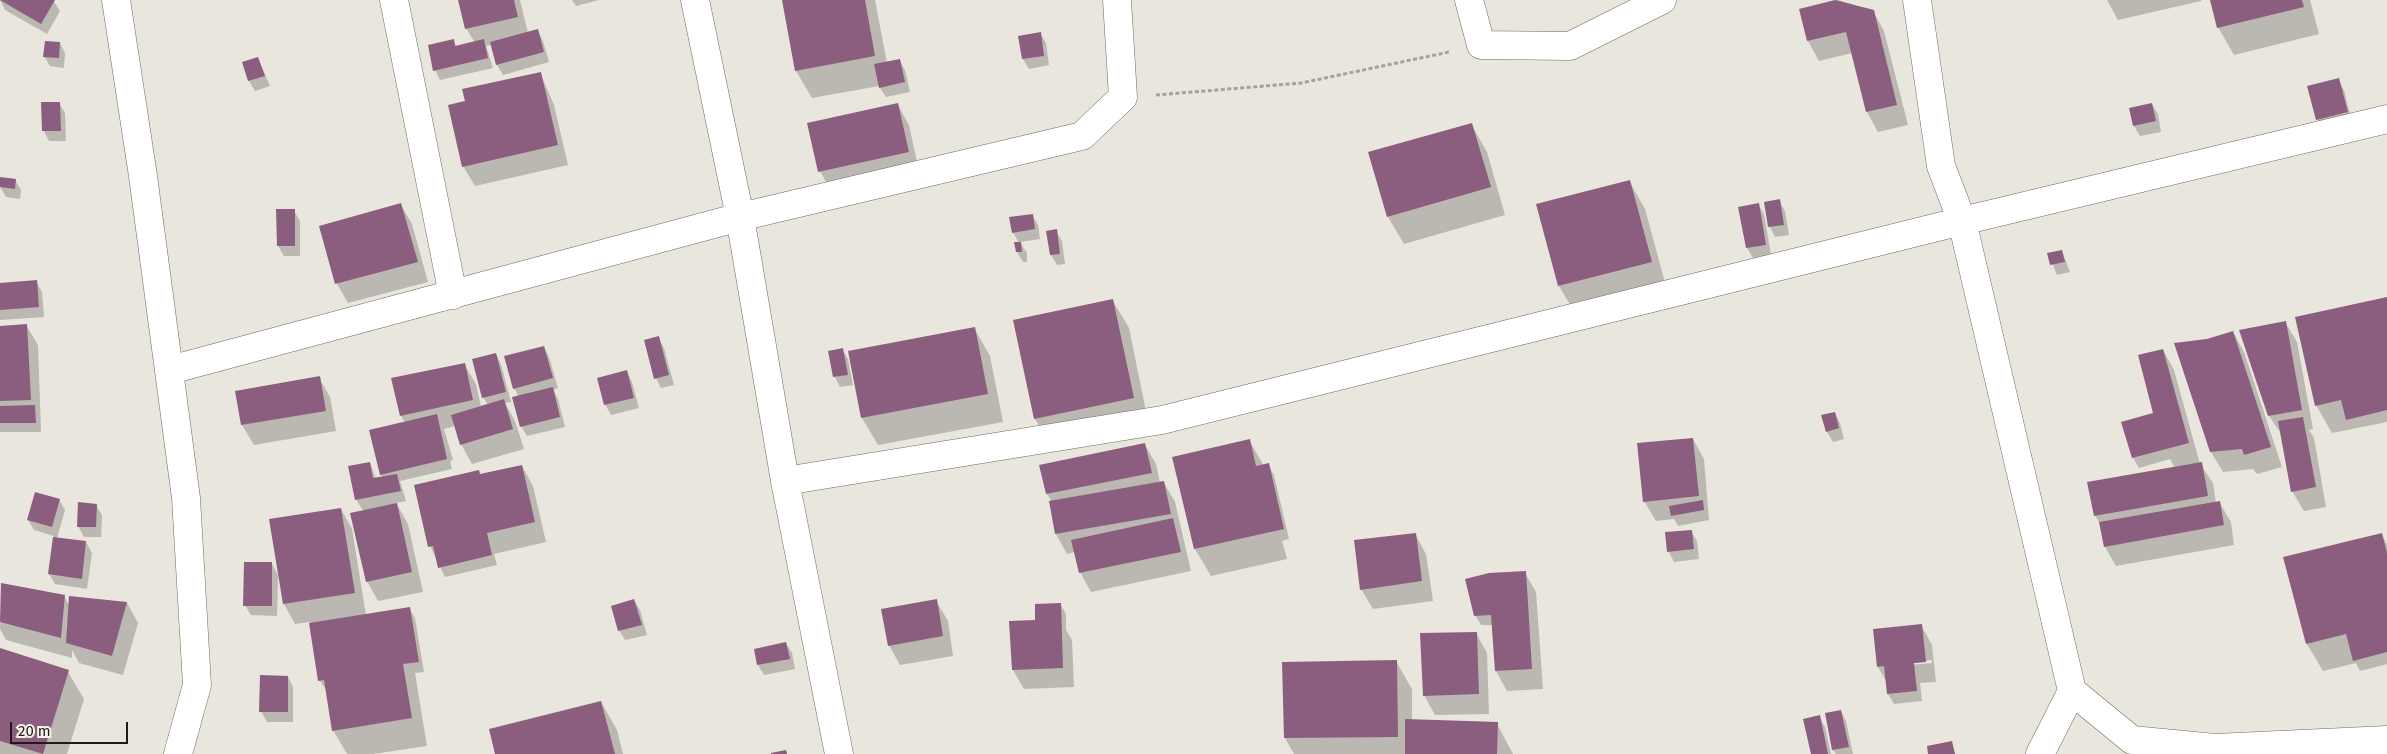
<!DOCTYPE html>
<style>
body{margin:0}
#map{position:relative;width:2387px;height:754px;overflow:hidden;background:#e9e6dd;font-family:"Fira Sans",sans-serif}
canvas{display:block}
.scale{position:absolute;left:10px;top:722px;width:118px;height:22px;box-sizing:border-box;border:2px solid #1d1c19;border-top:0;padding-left:6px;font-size:15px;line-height:18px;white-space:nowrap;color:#1d1c19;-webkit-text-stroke:4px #f6f4ea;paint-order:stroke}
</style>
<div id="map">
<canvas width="2387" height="754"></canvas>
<div class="scale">20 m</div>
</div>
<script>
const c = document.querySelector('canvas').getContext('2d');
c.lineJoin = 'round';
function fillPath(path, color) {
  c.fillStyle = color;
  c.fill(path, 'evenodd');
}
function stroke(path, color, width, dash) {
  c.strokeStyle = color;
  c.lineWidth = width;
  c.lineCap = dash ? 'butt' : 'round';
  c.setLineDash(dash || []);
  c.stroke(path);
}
const shadow = new Path2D(`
 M0 0H53L60 11 47 34 5 10Z
 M460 0H520L528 33 538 31 543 41 549 62 503 75 497 65 492 45 486 46 493 68 440 80 435 70 453 41 457 47 475 43 466 28Z
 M572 0H599L576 6Z
 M783 0H875L887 63 899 60 905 70 910 92 886 97 879 86 812 98 796 71Z
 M1838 0 1873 11 1884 31 1908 125 1878 132 1867 112 1852 53 1819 61 1808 41 1800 9Z
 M2107 0H2201V1L2118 20Z
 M2212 0H2310L2319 34 2234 55 2218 27Z
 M1040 33 1046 43 1049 65 1029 69 1023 59Z
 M60 43 65 53 64 68 50 66 44 56Z
 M258 58 270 86 255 91 249 81Z
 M540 73 554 105 568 165 475 186 463 166 467 102Z
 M2338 80 2344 90 2352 122 2323 129 2317 119Z
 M59 103 65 113 66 141H49L44 131Z
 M2152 104 2158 114 2161 132 2140 136 2134 126Z
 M898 105 909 125 919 171 831 191 820 171Z
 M1471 124 1487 152 1505 215 1404 244 1388 217Z
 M1 178 15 180 21 190 20 199 6 197 0 187Z
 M1629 181 1645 209 1667 290 1575 313 1559 286 1538 205Z
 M1779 201 1785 211 1789 235 1775 237 1770 227Z
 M1758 204 1764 214 1771 255 1753 258 1747 248Z
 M401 205 412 224 428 282 348 303 337 284Z
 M294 211 300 221V256H284L278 246Z
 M1032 215 1038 225 1040 239 1020 242 1027 253V262H1023L1017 252 1019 243 1013 232Z
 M1056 231 1062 241 1065 264 1057 265 1051 255Z
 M2062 251 2070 272 2057 275 2049 254Z
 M36 281 42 292 44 317 0 320V284Z
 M2387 298V422L2332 433 2316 405Z
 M1113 301 1129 328 1149 426 1051 446 1035 419 1014 321Z
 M2285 322 2297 342 2313 429 2309 430 2314 438 2326 507 2304 511 2292 491 2282 435 2269 416Z
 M26 325 38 345 41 432H0V327Z
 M974 328 990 356 1003 422 878 445 862 418Z
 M2233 332 2244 352 2282 467 2257 474 2253 469 2223 472 2211 452 2207 340Z
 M658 338 664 348 674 385 661 388 656 378Z
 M544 347 549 357 558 388 553 390 558 399 565 427 527 436 521 426 519 397 514 388Z
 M842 349 848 359 853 385 840 387 835 377Z
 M2163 350 2174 370 2200 464 2213 483 2216 503 2219 502 2231 522 2234 545 2116 566 2105 547 2101 526 2095 515 2175 468 2170 459 2139 468 2133 458 2123 423 2156 420Z
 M496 354 501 364 511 402 505 403 515 421 524 449 472 464 461 444 455 426 444 429 453 460 450 461 452 469 400 481 406 501 396 503 408 524 423 592 378 601 367 581 363 511 356 499 370 463 376 479 383 478 381 474 405 423 401 416 393 379 464 364 476 384 481 407 488 405 483 397Z
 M627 372 632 382 639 408 611 415 605 404Z
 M319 378 330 397 336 431 254 445 242 425 236 392Z
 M1835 413 1840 423 1844 439 1833 442 1827 432Z
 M1693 439 1704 459 1709 520 1678 526 1674 519 1656 521 1644 501Z
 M1249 440 1264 466 1268 465 1274 475 1289 539 1282 541 1287 559 1211 576 1195 549Z
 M1145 445 1156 464 1160 483H1164L1175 502 1191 571 1091 592 1080 572 1075 552 1067 554 1056 534 1052 502 1047 494 1041 466Z
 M522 466 533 486 546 542 494 554 497 565 445 577 430 546 478 471 481 475Z
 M59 500 65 510 57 538 86 542 92 553 87 589 55 584 49 574 54 536 34 530 28 520Z
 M96 505 102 515 101 537H84L78 526Z
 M341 509 352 529 366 615 409 608 415 618 424 672 415 673 427 746 373 754H347L333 730 327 691 320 681 310 622 295 624 284 604 270 520Z
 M1691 531 1697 541 1699 559 1674 562 1669 552Z
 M1415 534 1426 554 1433 601 1373 609 1361 589Z
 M2381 534 2387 544V664L2360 671 2356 663 2323 671 2307 644 2285 558Z
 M272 564 278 575 277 616 251 615 245 605Z
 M1525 573 1536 592 1543 689 1507 691 1496 671 1493 625H1481L1475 615Z
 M2 584 64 596 70 607 127 603 138 623 123 675 79 663 72 650V658L6 640 0 629Z
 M634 600 640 610 647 635 625 640 619 630Z
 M936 601 948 621 953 656 900 665 889 645Z
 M1060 604 1066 614V630L1072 640 1074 687 1024 689 1013 670 1038 621Z
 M1921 625 1932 645 1936 682 1920 683 1922 701 1894 704 1888 694 1886 681 1878 667ZM1932 660V663L1885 667V665Z
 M1476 633 1487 653 1489 714 1435 715 1424 695Z
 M786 643 792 653 795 669 764 675 758 665Z
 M0 650 68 672 84 699 67 754H0Z
 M1396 661 1412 689V721L1497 724 1513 754H1294L1285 738 1283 663Z
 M288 677 293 687V722H267L261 711Z
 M601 702 617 730 623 754H497Z
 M1841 711 1846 721 1853 754H1836L1833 750 1826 714Z
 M1819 717 1825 727 1831 754H1812Z`);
const building = new Path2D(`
 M0 0H55L41 24Z
 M458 0H514L518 17 465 29Z
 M782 0H865L875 56 795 71Z
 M1835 0 1874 10 1897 105 1866 112 1846 32 1807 41 1799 9Z
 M2210 0H2302L2304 7 2217 28Z
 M538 29 544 52 496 65 490 42Z
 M1041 32 1044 56 1022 59 1018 36Z
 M454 39 455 46 484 39 488 58 433 71 428 45Z
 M45 41 60 42 59 58 43 57Z
 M258 57 265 76 248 81 242 62Z
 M900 59 905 82 879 88 874 64Z
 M541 72 558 145 462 167 448 105 465 101 462 89Z
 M2339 78 2348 112 2316 120 2307 86Z
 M41 102H60L61 131H42Z
 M898 103 909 152 818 172 807 123Z
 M2152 103 2156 121 2133 126 2129 108Z
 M1472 123 1491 187 1387 217 1368 152Z
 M0 177 16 179 15 189 0 187Z
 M1630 180 1652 262 1558 286 1536 204Z
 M1780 199 1784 225 1768 227 1764 202Z
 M401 203 418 262 335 284 319 226Z
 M1759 203 1766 245 1746 248 1738 207Z
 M276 209H295V246H277Z
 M1033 214 1035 229 1012 233 1009 217Z
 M1057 229 1060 254 1050 255 1046 231Z
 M1014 242H1021L1022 252H1016Z
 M2062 250 2065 262 2050 265 2047 253Z
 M37 280 39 307 0 310V283Z
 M2387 297V410L2346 420 2341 400 2315 406 2295 317Z
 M1113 299 1134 398 1034 419 1013 320Z
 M2286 321 2302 410 2268 416 2239 330Z
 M27 324 31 400 0 401V326Z
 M975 327 988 394 861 418 848 351Z
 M2233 331 2271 447 2244 455 2242 449 2210 452 2174 343 2207 339Z
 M659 336 669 375 654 379 644 340Z
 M544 346 553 378 513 389 504 356Z
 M843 348 848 375 833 377 828 351Z
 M2163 349 2189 443 2132 458 2121 422 2153 413 2138 355Z
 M496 353 506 392 482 398 472 359Z
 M465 363 473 400 400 416 391 378Z
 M627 370 634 398 604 405 597 378Z
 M320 376 326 411 241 425 235 391Z
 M553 387 560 417 520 427 512 397Z
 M504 399 513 429 460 445 451 415Z
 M35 405 36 423H0V406Z
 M1835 412 1839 428 1826 432 1821 415Z
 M437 414 447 459 380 475 369 430Z
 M2303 417 2316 487 2291 492 2278 421Z
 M1693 438 1699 496 1643 502 1637 443Z
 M1250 439 1256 466 1269 463 1284 529 1194 549 1172 457Z
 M1145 443 1152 473 1046 494 1039 465Z
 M370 462 373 478 397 474 401 491 355 500 348 466Z
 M2202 462 2208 496 2094 516 2087 482Z
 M522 465 535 522 487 533 492 555 438 568 433 546 428 547 414 485 479 470 480 474Z
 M1164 481 1171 514 1055 534 1049 501Z
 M35 492 60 499 52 527 27 520Z
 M1703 500 1704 510 1671 516 1669 506Z
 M2220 501 2224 525 2104 547 2099 522Z
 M78 502 97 504 96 527H77Z
 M397 503 412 572 366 582 350 513Z
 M341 508 355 593 283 604 269 519Z
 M1173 518 1181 552 1079 573 1071 540Z
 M1692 530 1694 549 1667 552 1665 532Z
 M1416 533 1422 581 1360 590 1354 540Z
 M2382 533 2387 553V652L2353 661 2346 634 2306 644 2283 557Z
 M53 537 86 541 82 579 48 574Z
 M244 562H272V606H243Z
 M1526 571 1532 669 1495 671 1491 615 1474 616 1465 579 1489 573Z
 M1 583 65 595 61 638 0 622Z
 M69 596 127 602 112 656 66 643Z
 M634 599 642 625 618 631 611 606Z
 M937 599 943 636 888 646 881 609Z
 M1061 603 1063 668 1012 670 1009 621 1035 620V604Z
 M410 607 419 662 403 664 412 718 332 731 324 680 318 681 309 623Z
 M1922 624 1926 662 1914 663 1917 691 1887 694 1884 666 1877 667 1873 629Z
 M1477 632 1479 694 1423 696 1420 633Z
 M786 642 790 659 757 665 754 649Z
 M0 648 69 670 43 754 0 741Z
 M1397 660 1398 737 1284 738 1282 662Z
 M260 675 288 676V712H259Z
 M601 701 615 754H495L489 729Z
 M1841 710 1849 747 1832 750 1825 713Z
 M1820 715 1828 754H1811L1803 719Z
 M1405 719 1498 722 1497 754H1405Z
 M1952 741 1955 754H1928L1927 746Z
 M786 750 787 754H771V753Z`);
const path = new Path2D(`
 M1156 95 1301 83 1449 52`);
const minor = new Path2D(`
 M116 0 143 176 186 498 197 685 178 754
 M394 0 453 295
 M695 0 740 217 785 481 839 754
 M1469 0 1481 45 1570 46 1662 0
 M1917 0 1941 166 1962 221 2072 691 2132 740 2215 748
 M170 370 740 217 1082 136 1123 97 1117 0
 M785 481 1162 420 1962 221 2387 119
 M2198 752 2215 748 2387 740
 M2040 754 2072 691`);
fillPath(shadow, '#0003');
fillPath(building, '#8b5d7e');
stroke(minor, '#6d6b62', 29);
stroke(path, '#a3a19a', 3, [4, 2.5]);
stroke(minor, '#fff', 28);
</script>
